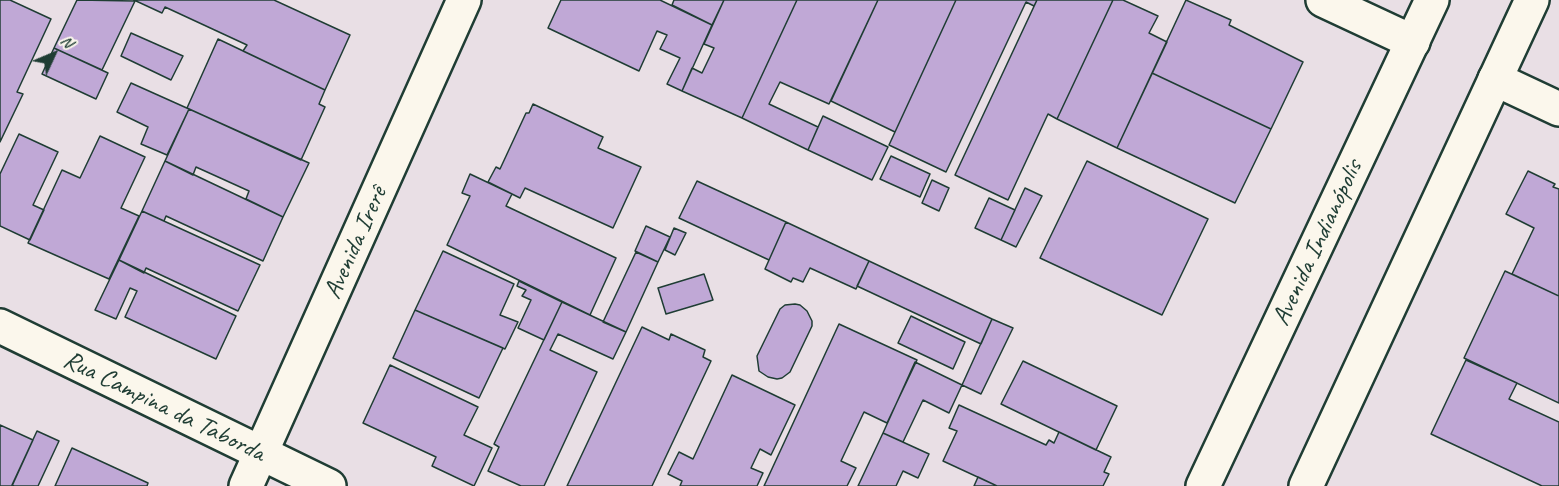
<!DOCTYPE html>
<meta charset="utf-8">
<style>
body{margin:0}
#map{position:relative;width:1559px;height:486px;overflow:hidden;background:#e9dfe5;font-family:Caveat,sans-serif}
canvas{display:block}
.north{position:absolute;left:24px;top:24px;width:60px;height:60px;-webkit-text-stroke:4px #fbf7ec;paint-order:stroke;rotate:46deg;font-size:16px;font-weight:700;line-height:24px;text-align:center;color:#1f3d34}
.north::after{content:'';display:block;margin:auto;width:21px;height:27px;background:#1f3d34;clip-path:polygon(50% 0,100% 100%,50% 72%,0 100%)}
</style>
<div id="map">
<canvas width="1559" height="486"></canvas>
<div class="north">N</div>
</div>
<script>
const c = document.querySelector('canvas').getContext('2d');
c.lineJoin = 'round';
function fillPath(path, color) {
  c.fillStyle = color;
  c.fill(path, 'evenodd');
}
function stroke(path, color, width, dash) {
  c.strokeStyle = color;
  c.lineWidth = width;
  c.lineCap = dash ? 'butt' : 'round';
  c.setLineDash(dash || []);
  c.stroke(path);
}
function drawText(font, color, halo, rows, align = 'center') {
  c.font = font + ' Caveat,sans-serif';
  c.lineWidth = 4.5;
  c.setLineDash([]);
  c.textBaseline = 'middle';
  c.strokeStyle = halo;
  c.fillStyle = color;
  for (const [text, x, y, turn = 0] of rows) {
    c.save();
    c.translate(x, y);
    c.rotate((+turn || 0) * Math.PI / 180);
    c.textAlign = isNaN(turn) ? turn : align;
    if (halo) c.strokeText(text, 0, 0);
    c.fillText(text, 0, 0);
    c.restore();
  }
}
const building = new Path2D(`
 M0 0H10L51 19 17 92 23 94 0 142Z
 M77 0 135 1 102 70 54 48Z
 M134 0H274L350 35 325 90 243 51 247 45 165 7 162 13Z
 M561 0H660L712 25 682 91 667 84 680 58 660 49 667 35 657 31 639 71 548 28Z
 M674 0H724L712 25 672 5Z
 M724 0H797L742 118 682 91 692 68 702 73 714 48 704 44Z
 M797 0H878L829 104 780 82 769 104 818 127 808 150 742 118Z
 M878 0H956L895 132 831 101Z
 M956 0H1037L1034 6 1026 2 946 172 889 145Z
 M1037 0H1113L1057 119 1048 114 1008 200 955 175Z
 M1113 0H1123L1158 16 1149 33 1167 42 1117 148 1057 119Z
 M1186 0 1231 20 1229 25 1303 62 1271 129 1152 73Z
 M131 33 183 56 171 80 121 56Z
 M218 39 325 90 319 104 325 107 301 160 187 108Z
 M54 48 108 73 96 99 42 74Z
 M1152 73 1271 129 1235 203 1117 148Z
 M131 83 189 109 167 155 141 144 148 127 117 112Z
 M533 104 603 137 598 148 641 167 613 228 525 188 520 198 488 182 496 167 500 169 526 113H529Z
 M189 109 309 163 283 217 246 199 249 191 196 167 193 175 165 161Z
 M823 116 888 147 872 180 808 150Z
 M19 134 58 152 33 205 44 210 30 240 0 226V174Z
 M100 136 145 157 121 208 139 216 109 279 28 243 62 170 80 178Z
 M891 156 930 174 920 197 880 179Z
 M165 161 283 217 263 261 166 216 164 221 142 211Z
 M1087 161 1208 219 1162 315 1040 258Z
 M1528 171 1555 184 1553 187 1559 189V296L1512 274 1534 228 1506 214Z
 M470 174 512 194 506 206 616 258 590 315 447 245 470 196 462 193Z
 M932 180 949 188 939 211 922 203Z
 M697 181 786 222 769 260 679 218Z
 M1025 188 1042 196 1016 247 1001 240Z
 M989 198 1015 210 1001 240 975 228Z
 M142 211 260 265 238 311 146 268 144 273 119 260Z
 M786 222 869 261 856 289 810 268 803 282 793 278 791 282 765 269Z
 M646 226 670 237 658 262 635 251Z
 M674 228 686 233 675 255 665 250Z
 M443 251 514 284 500 315 518 322 505 349 415 310Z
 M636 252 658 262 626 332 603 322Z
 M119 260 236 316 216 359 125 317 137 291 130 288 116 319 95 310Z
 M869 261 992 319 981 344 857 286Z
 M1505 271 1559 296V403L1464 358Z
 M704 274 713 300 666 314 658 288Z
 M519 281 562 302 544 340 518 328 531 300 522 296 526 290 517 286Z
 M562 302 626 332 613 359 558 334 550 350 597 372 544 486H521L488 471 499 447 494 444Z
 M795 304 800 305 807 311 812 321V326L790 372 782 378 777 379 768 377 759 371 757 356 780 309 785 305Z
 M415 310 503 348 479 398 393 358Z
 M911 316 965 342 953 369 898 343Z
 M992 319 1013 328 981 394 962 385Z
 M839 324 917 360 887 423 864 412 841 461 856 468 847 486H764Z
 M642 327 669 340 671 334 705 350 703 357 711 361 652 486H567Z
 M1466 360 1517 383 1509 399 1559 422V486H1542L1431 434Z
 M1023 361 1117 406 1096 450 1001 404Z
 M915 362 962 385 949 413 923 400 903 442 883 433Z
 M390 365 478 407 464 435 492 448 474 486 432 466 436 457 363 423Z
 M732 375 795 405 771 455 760 449 751 468 763 473 757 486H680L682 481 668 474 679 452 693 459Z
 M959 405 1046 445 1049 440 1054 443 1059 432 1111 457 1104 472 1109 474 1103 486H997L943 461 957 431 949 428Z
 M0 425 33 440 12 486H0Z
 M37 431 59 441 38 486H14L12 485Z
 M883 433 929 454 918 478 903 471 896 486H858Z
 M72 448 148 483 147 486H55Z
 M978 477 997 486H974Z`);
const street = new Path2D(`
 M1323 0 1413 42
 M1495 79 1559 109
 M246 486 464 0`);
const secondary = new Path2D(`
 M0 326 329 486`);
const primary = new Path2D(`
 M1203 486 1432 0
 M1306 486 1532 0`);
const streetNames = [
 ["Avenida Irerê",356,243,-66],
 ["Avenida Indianópolis",1318,243,-65],
 ["Rua Campina da Taborda",164,407,26]
];
fillPath(building, '#c0a8d6');
stroke(building, '#1f3d34', 1.5);
stroke(street, '#1f3d34', 38);
stroke(secondary, '#1f3d34', 38);
stroke(primary, '#1f3d34', 38);
stroke(street, '#fbf7ec', 33);
stroke(secondary, '#fbf7ec', 33);
stroke(primary, '#fbf7ec', 33);
drawText('26px', '#1f3d34', '#fbf7ec', streetNames);
</script>
